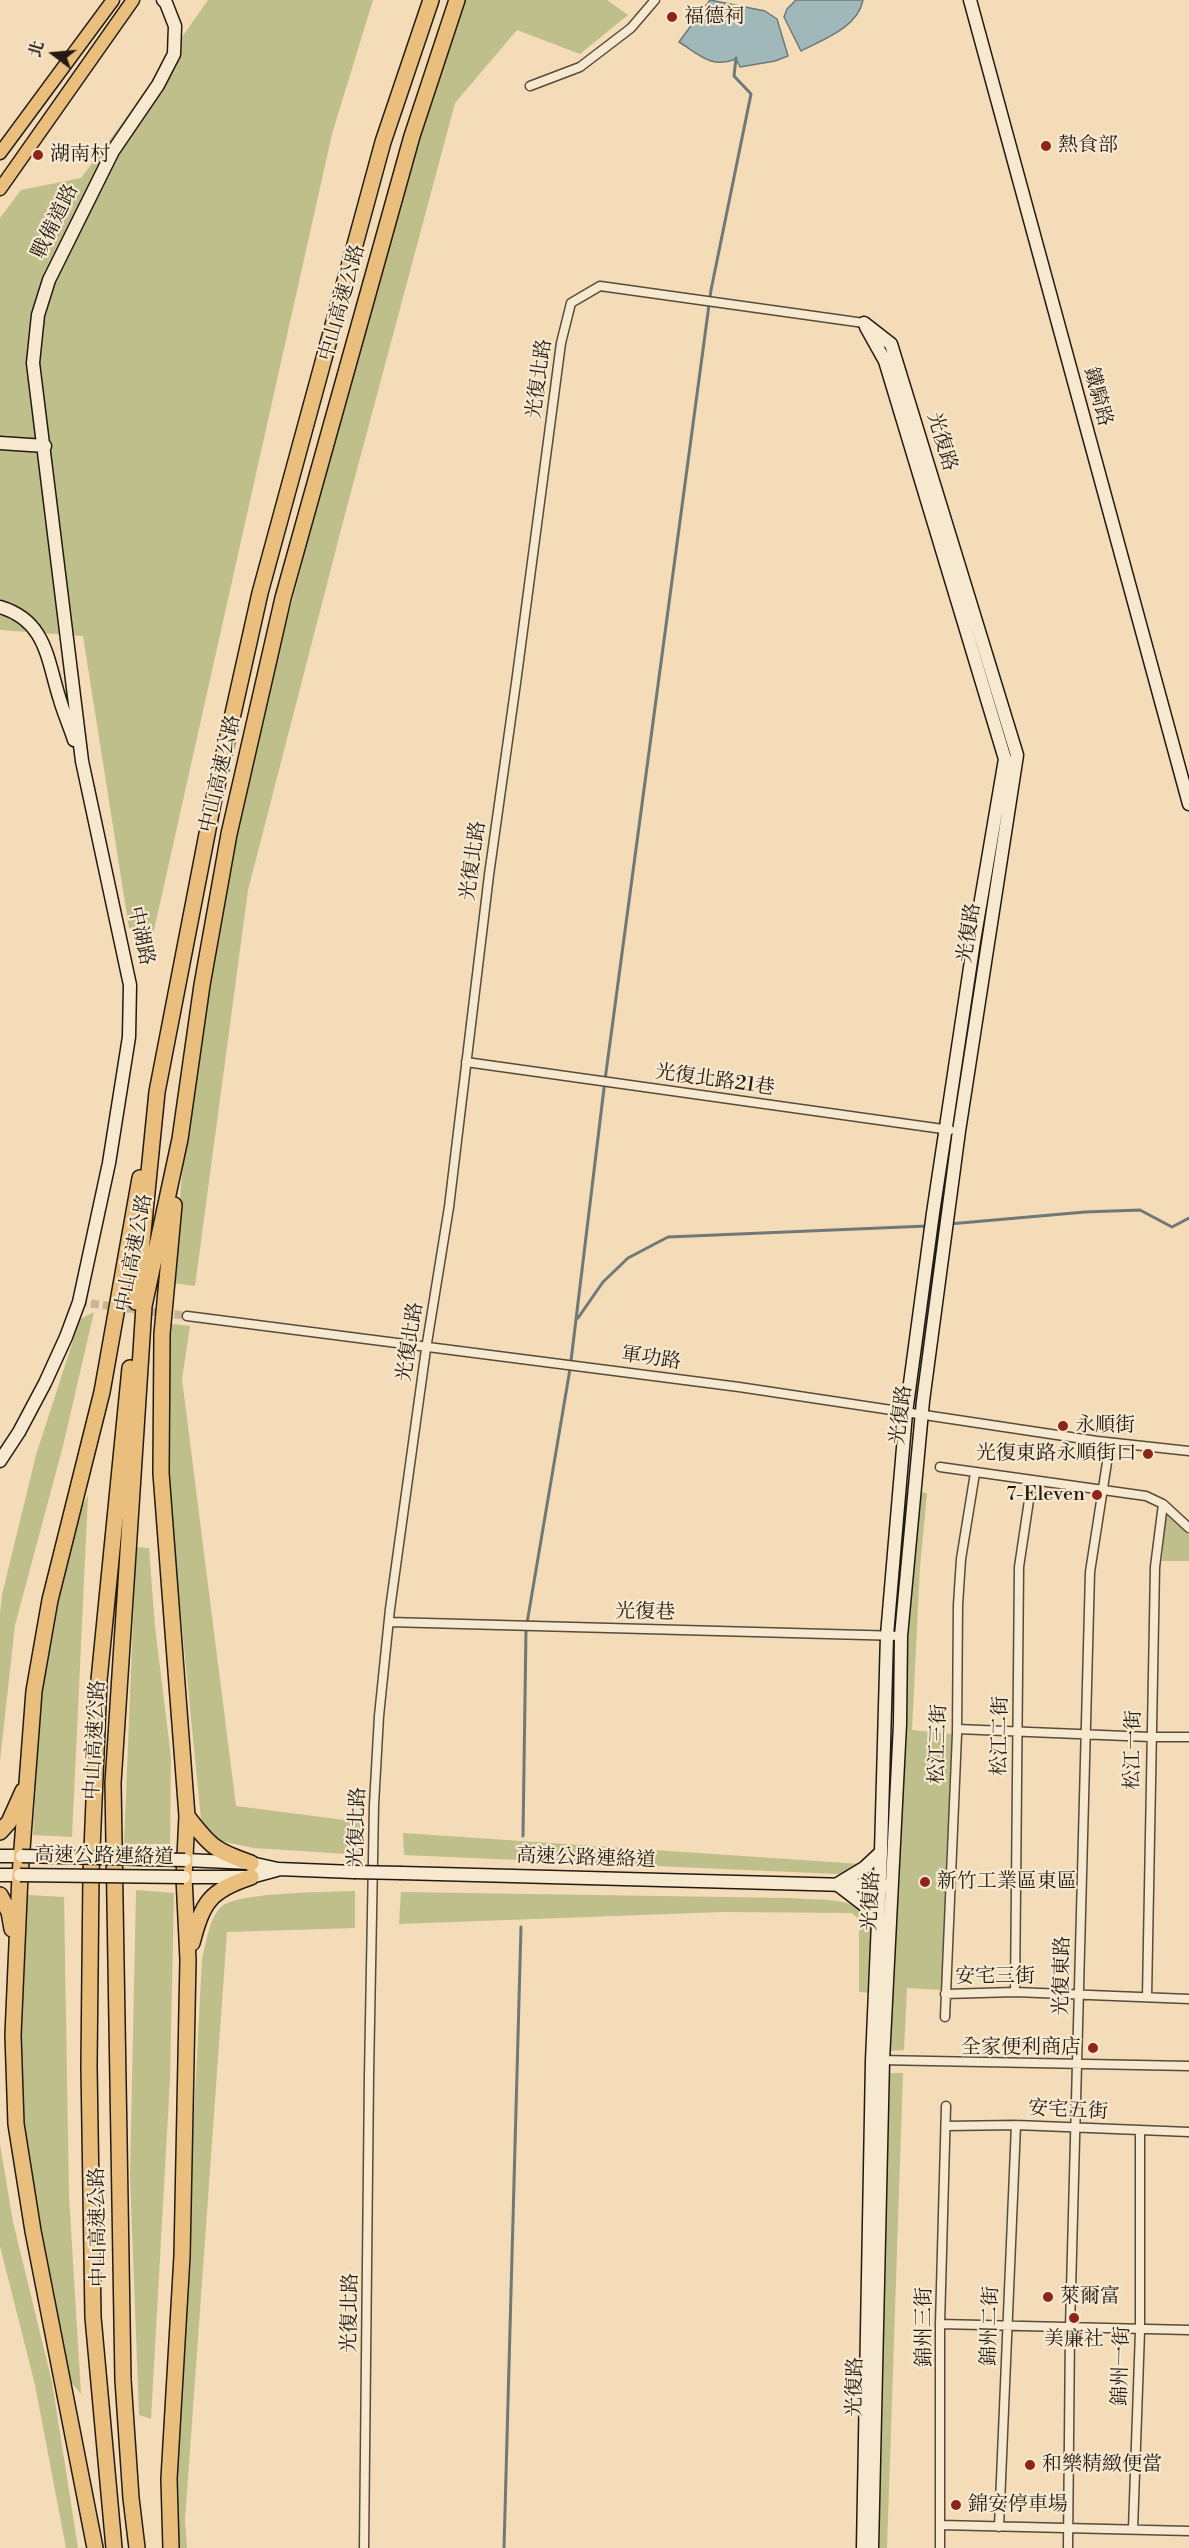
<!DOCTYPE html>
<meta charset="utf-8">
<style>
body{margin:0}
#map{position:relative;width:1189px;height:2548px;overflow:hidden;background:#f3dcb7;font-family:"Libre Bodoni","Noto Serif TC",serif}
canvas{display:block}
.north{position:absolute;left:24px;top:24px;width:60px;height:60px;-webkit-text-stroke:4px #f7e8d0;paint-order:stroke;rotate:286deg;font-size:16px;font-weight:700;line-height:24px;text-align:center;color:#231b12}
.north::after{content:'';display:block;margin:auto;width:21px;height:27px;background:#231b12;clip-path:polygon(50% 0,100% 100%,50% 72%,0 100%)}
</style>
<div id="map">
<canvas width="1189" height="2548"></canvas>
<div class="north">北</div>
</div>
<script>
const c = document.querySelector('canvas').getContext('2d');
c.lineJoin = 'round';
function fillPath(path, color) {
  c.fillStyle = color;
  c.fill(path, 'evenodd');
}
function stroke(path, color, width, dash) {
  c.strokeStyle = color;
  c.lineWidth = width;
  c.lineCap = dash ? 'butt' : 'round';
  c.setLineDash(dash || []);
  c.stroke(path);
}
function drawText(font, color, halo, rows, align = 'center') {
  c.font = font + ' "Libre Bodoni","Noto Serif TC",serif';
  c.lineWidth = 4.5;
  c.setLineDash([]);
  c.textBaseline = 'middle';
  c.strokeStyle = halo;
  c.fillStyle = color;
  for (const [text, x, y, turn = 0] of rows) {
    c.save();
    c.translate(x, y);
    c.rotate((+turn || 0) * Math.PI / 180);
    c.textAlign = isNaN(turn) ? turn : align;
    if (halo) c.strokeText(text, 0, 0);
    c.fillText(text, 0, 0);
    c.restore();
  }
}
const green = new Path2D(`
 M208 0H373L332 134 152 939 129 928 83 636 0 630V218L21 190 81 178 120 126Z
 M466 0H607L628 15 580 54 517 30 455 103 344 518 248 890 195 1286 173 1283 190 1078 231 833 341 416 433 90Z
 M94 1312 63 1446 15 1625 0 1761V1614L2 1595 36 1455 80 1319Z
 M172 1324 190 1326 182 1379 236 1806 360 1822 362 1855 254 1848 211 1839 201 1819 169 1496 168 1363Z
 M917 1492 927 1493 920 1567 912 1730 954 1734 943 1990 907 1988 904 2050 888 2051 903 1635Z
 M88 1495 72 1837 33 1835 40 1713 45 1668 72 1528Z
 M1166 1510 1189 1535V1561H1162Z
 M136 1547 149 1548 155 1627 171 1757 170 1844H124Z
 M403 1833 861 1864 852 1871 838 1874 404 1855Z
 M136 1890 174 1893 170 2079 151 2419 139 2415 130 2176Z
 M355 1891V1928L227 1932 185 2520 187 2548H178L175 2476 202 1959C207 1941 208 1921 221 1907 236 1892 331 1892 355 1891Z
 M401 1892 791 1898C808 1900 829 1898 847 1903 884 1914 872 1964 871 1993L859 1992V1920L852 1913 723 1912 399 1924Z
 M28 1895 64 1897 69 2196 81 2394 71 2382 22 2128 19 2028Z
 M886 2073H903L887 2548H875Z
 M0 2144 13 2222 52 2382 78 2548H66L35 2385 0 2246Z`);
const water = new Path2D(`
 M710 0 765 11 777 19 788 56 775 61 740 67 736 59C712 69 700 55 679 42Z
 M796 0H863C858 27 824 39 801 51L784 17 787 9Z`);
const stream = new Path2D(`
 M949 1224 1085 1212 1140 1210 1172 1227 1189 1218
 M578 1318 603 1282 628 1258 668 1237 927 1226
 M523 1836 526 1629 570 1369 605 1080 711 290 751 94 734 76 736 58
 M504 2548 521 1927`);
const streetTunnel = new Path2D(`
 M79 1302 187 1316`);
const street = new Path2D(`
 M530 86 580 67 631 28 655 0
 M466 1062 950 1130
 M187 1316 739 1387 1097 1441 1189 1451
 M940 1467 1146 1496 1163 1504 1189 1528
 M389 1622 901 1636
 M957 1729 1150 1737H1189
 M1015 1992 1019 1567 1032 1480
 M945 1994 1015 1992 1189 1999
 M1147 1997 1155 1567 1163 1504
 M945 2017 957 1734 958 1605 961 1559 975 1473
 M879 2060 1189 2066
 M946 2126 1016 2125 1189 2132
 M940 2324 1189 2330
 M941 2525 1189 2531
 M999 2527 1016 2125
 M1133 2529 1140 2331V2131
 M364 2548 369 2075 374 1805 379 1716 390 1609 426 1349 449 1207 489 875 516 683 561 343 571 303 600 286 864 323
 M940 2548V2324L946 2106
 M1068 2548 1070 2328 1090 1572 1110 1443`);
const secondary = new Path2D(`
 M970 0 1189 804
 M864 323 891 344 1017 755 959 1131 923 1401 901 1636 900 1724 883 2060 872 2548
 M0 443 45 446
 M0 607C47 621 47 660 60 700 64 714 70 727 74 740
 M0 1461 19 1432 45 1383 66 1337 79 1302 109 1163 129 1037 130 985 82 761 33 363 38 315 49 280 113 151 158 85 174 54 175 26 166 3 163 0
 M0 1856H22
 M185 1860 251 1863 278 1869 354 1872
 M401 1873 885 1886
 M0 1875H20
 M184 1877H251L277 1870
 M836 1885 864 1868 881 1852
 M838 1885 864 1905 878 1923
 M863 2548 872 2061 881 1852 887 1635 906 1413 933 1213 974 941 1005 759 885 361 866 327`);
const primary = new Path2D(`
 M0 153 113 0
 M0 189 133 0`);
const highway = new Path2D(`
 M136 1302 157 1092 213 803 260 593 383 142 431 0
 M187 1816C210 1846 215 1851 251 1863
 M0 1832 9 1822 23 1791
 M0 1895 9 1912 12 1929
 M192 1943C203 1902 209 1891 251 1877
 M95 2548 33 2231 16 2124 13 2035 20 1875 34 1691 50 1600 102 1392 140 1178
 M114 2548 93 2317 89 2066 91 1874 99 1680 130 1368
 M137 2548 131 2498 123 2380 113 1783 144 1306 180 1139 202 985 229 834 283 598 412 136 457 0
 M171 2548 169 2479 182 2256 188 1960 184 1877 187 1816 161 1473 162 1334 174 1205`);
const secondaryBridge = new Path2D(`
 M22 1856 185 1860
 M354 1872 401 1873
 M20 1875 184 1877`);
const markers = [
 [672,17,6,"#8f2418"],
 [1046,146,6,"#8f2418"],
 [38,155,6,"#8f2418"],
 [1063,1426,6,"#8f2418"],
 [1148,1454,6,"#8f2418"],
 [1097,1495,6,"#8f2418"],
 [925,1882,6,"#8f2418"],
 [1093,2048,6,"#8f2418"],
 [1048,2297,6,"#8f2418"],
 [1074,2318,6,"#8f2418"],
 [1030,2465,6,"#8f2418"],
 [956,2505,6,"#8f2418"]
];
const poiNames = [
 ["福德祠",684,17],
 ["熱食部",1058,146],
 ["湖南村",50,155],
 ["永順街",1075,1426],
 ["光復東路永順街口",1136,1454,"right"],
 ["7-Eleven",1085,1495,"right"],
 ["新竹工業區東區",937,1882],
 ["全家便利商店",1081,2048,"right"],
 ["萊爾富",1060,2297],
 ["美廉社",1074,2340,"center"],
 ["和樂精緻便當",1042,2465],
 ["錦安停車場",968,2505]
];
const streetNames = [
 ["戰備道路",56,222,-64],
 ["中山高速公路",343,303,-74],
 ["光復北路",540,379,-82],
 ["鐵騎路",1097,397,75],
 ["光復路",941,442,73],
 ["中山高速公路",221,774,-77],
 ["光復北路",474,861,-82],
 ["光復路",970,933,-81],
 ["中湖路",140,936,78],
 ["光復北路21巷",715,1081,8],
 ["中山高速公路",135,1253,-79],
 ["光復北路",411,1342,-81],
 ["軍功路",651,1359,8],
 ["光復路",902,1415,-83],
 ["光復巷",645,1613,1],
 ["松江二街",1001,1736,-89],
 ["中山高速公路",96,1740,-87],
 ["松江三街",939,1744,-88],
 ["松江一街",1134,1750,-89],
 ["光復北路",358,1827,-88],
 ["高速公路連絡道",104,1857,1],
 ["高速公路連絡道",586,1859,2],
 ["光復路",872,1901,-87],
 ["光復東路",1063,1976,-89],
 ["安宅三街",995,1977],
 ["安宅五街",1068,2111,3],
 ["中山高速公路",99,2227,-91],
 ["光復北路",351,2313,-89],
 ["錦州二街",991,2326,-88],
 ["錦州三街",925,2327,-90],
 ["錦州一街",1122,2366,-88],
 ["光復路",856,2387,-89]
];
fillPath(green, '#bfbf8b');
fillPath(water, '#a1b8bb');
stroke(water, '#6f7977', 1.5);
stroke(stream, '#6f7977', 3);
stroke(streetTunnel, '#c9b596', 8, [8, 4]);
stroke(street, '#574b3b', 11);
stroke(secondary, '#231b12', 15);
stroke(primary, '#231b12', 15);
stroke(highway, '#231b12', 18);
stroke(street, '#f7e8d0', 8);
stroke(secondary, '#f7e8d0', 12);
stroke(primary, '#eabe7c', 12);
stroke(highway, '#eabe7c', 15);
stroke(secondaryBridge, '#231b12', 15, []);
stroke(secondaryBridge, '#f7e8d0', 12);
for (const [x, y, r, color] of markers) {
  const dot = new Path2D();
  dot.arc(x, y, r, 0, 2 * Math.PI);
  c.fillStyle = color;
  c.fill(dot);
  stroke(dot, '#f7e8d0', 2);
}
drawText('20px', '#231b12', '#f7e8d0', poiNames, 'left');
drawText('20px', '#231b12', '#f7e8d0', streetNames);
</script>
